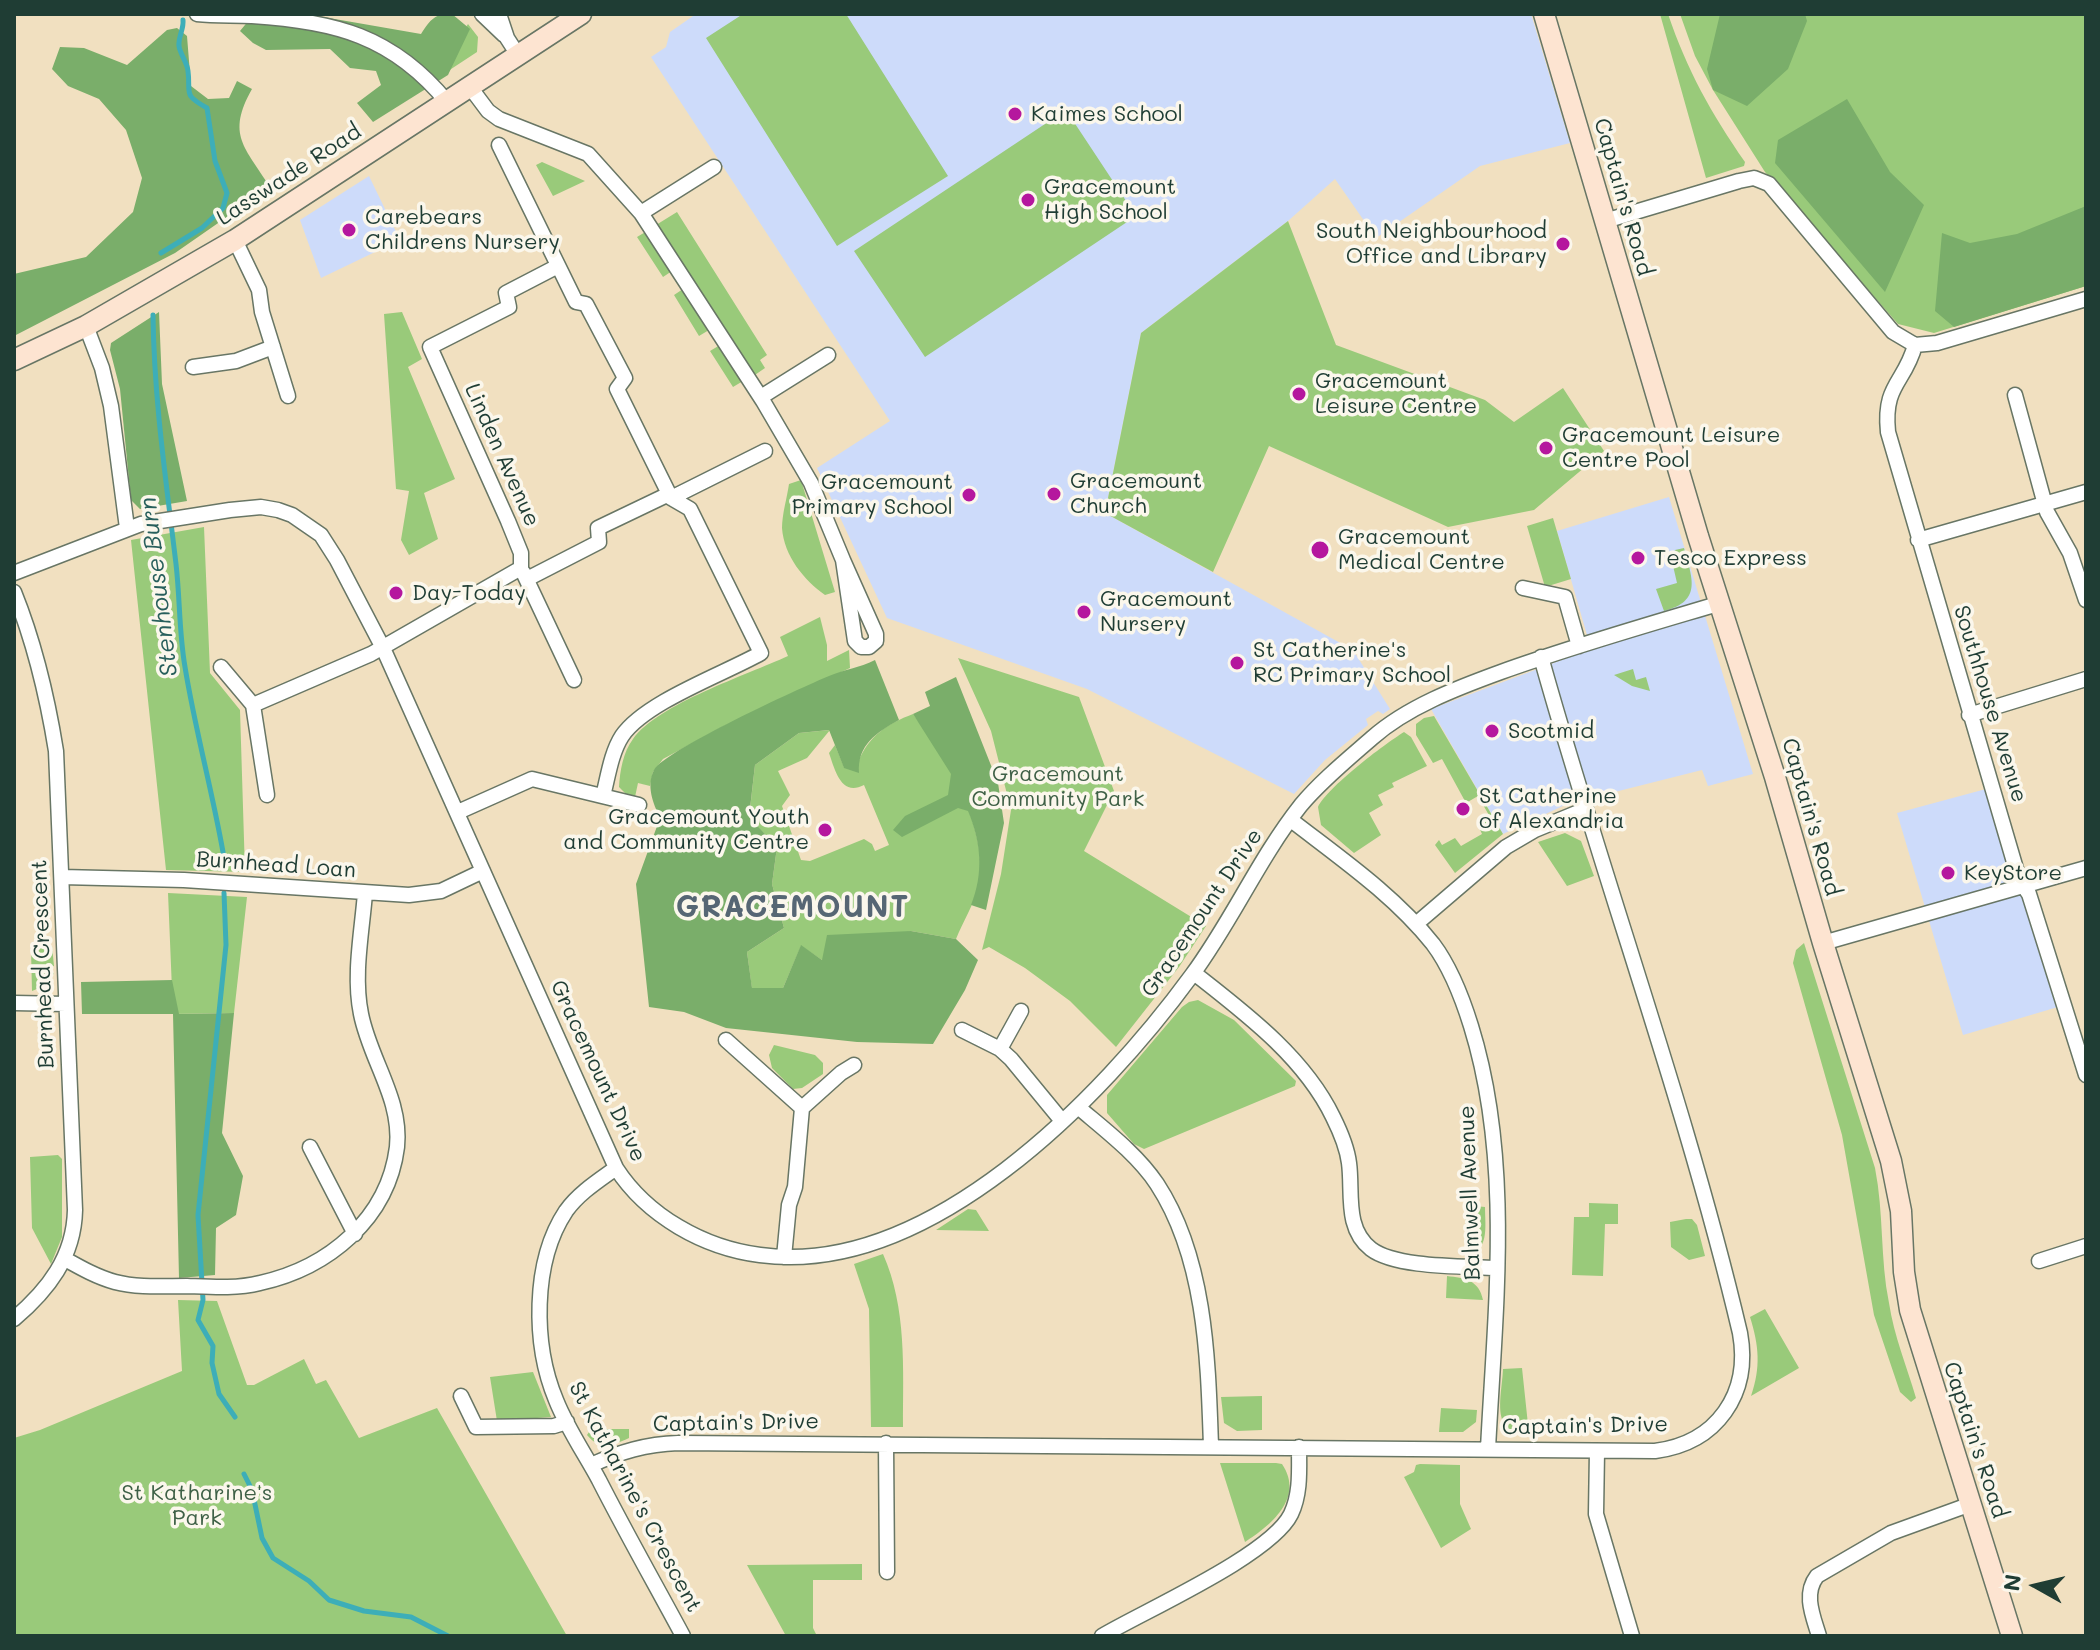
<!DOCTYPE html>
<style>
body{margin:0}
#map{position:relative;width:2100px;height:1650px;overflow:hidden;background:#f1e0c0;font-family:Mali,sans-serif}
canvas{display:block}
.frame{position:absolute;inset:0;border:16px solid #1f3d34;pointer-events:none}
.north{position:absolute;left:1996px;top:1546px;width:80px;height:80px;-webkit-text-stroke:6px #fbf7ec;paint-order:stroke;rotate:278deg;font-size:22px;font-weight:700;line-height:32px;text-align:center;color:#1f3d34}
.north::after{content:'';display:block;margin:auto;width:28px;height:36px;background:#1f3d34;clip-path:polygon(50% 0,100% 100%,50% 72%,0 100%)}
</style>
<div id="map">
<canvas width="2100" height="1650"></canvas>
<div class="frame"></div>
<div class="north">N</div>
</div>
<script>
const c = document.querySelector('canvas').getContext('2d');
c.lineJoin = 'round';
function fillPath(path, color) {
  c.fillStyle = color;
  c.fill(path, 'evenodd');
}
function stroke(path, color, width, dash) {
  c.strokeStyle = color;
  c.lineWidth = width;
  c.lineCap = dash ? 'butt' : 'round';
  c.setLineDash(dash || []);
  c.stroke(path);
}
function drawText(font, color, halo, rows, align = 'center') {
  c.font = font + ' Mali,sans-serif';
  c.lineWidth = 7;
  c.setLineDash([]);
  c.textBaseline = 'middle';
  c.strokeStyle = halo;
  c.fillStyle = color;
  for (const [text, x, y, turn = 0] of rows) {
    c.save();
    c.translate(x, y);
    c.rotate((+turn || 0) * Math.PI / 180);
    c.textAlign = isNaN(turn) ? turn : align;
    if (halo) c.strokeText(text, 0, 0);
    c.fillText(text, 0, 0);
    c.restore();
  }
}
const built = new Path2D(`
 M696 14H1531L1570 143 1480 166 1376 238 1335 179 1288 221 1141 333 1105 513 1353 650 1390 709 1383 714 1378 711 1366 719 1368 725 1325 760 1294 794 1087 689 887 618 817 468 890 421 651 57 666 47 670 32Z
 M369 176 400 240 321 278 300 220Z
 M1669 497 1753 774 1708 786 1702 770 1567 804 1503 834 1431 709 1591 649 1557 531Z
 M1986 789 2010 876 2023 895 2058 1007 1963 1035 1897 813Z`);
const green = new Path2D(`
 M743 14H846L948 176 837 246 706 38Z
 M1660 14H1668C1687 70 1711 113 1745 162L1744 166 1706 178Z
 M1680 14H2086V286L1934 333 1898 324 1765 172 1713 90 1695 56Z
 M468 24 478 37 477 52 442 75 456 43Z
 M1066 110 1136 216 925 357 854 251Z
 M542 162 585 181 553 196 536 165Z
 M677 212 767 355 760 360 765 368 752 377 656 225Z
 M1288 221 1336 345 1485 400 1514 422 1563 388 1604 451 1534 510 1448 527 1269 446 1213 572 1105 513 1141 333Z
 M647 231 672 271 663 277 637 237Z
 M683 289 709 330 699 336 674 295Z
 M402 312 422 359 408 367 455 479 424 493 438 539 409 555 401 540 409 491 396 489 384 314Z
 M720 345 743 381 733 387 710 351Z
 M801 480 835 592 825 595C804 580 784 556 782 528 782 514 787 498 789 484Z
 M1553 518 1571 579 1545 587 1527 526Z
 M204 527 210 673 240 710 245 872 166 870 131 540Z
 M1684 548C1692 578 1703 601 1664 611L1656 589 1677 583 1671 557 1675 550Z
 M820 617 827 645V661L849 650 850 668 724 726 663 759 653 772 650 786 638 783 635 797 626 794 619 787C620 771 623 752 633 739 658 704 747 675 788 656L780 637Z
 M958 658 1079 697 1114 791 1084 851 1206 926 1179 967 1116 1047 1070 1001 1025 968 989 947 982 950 1001 874 1011 810 991 731Z
 M1633 669 1636 680 1646 677 1650 691 1632 686 1614 675Z
 M913 714C946 758 991 830 978 887 974 904 963 922 956 939L911 931 822 960 801 946 783 988 752 989 747 952 784 928 772 884 777 847 749 818 755 765 799 733 830 730 807 758 778 771 790 795 782 806 801 860 810 861 864 839 872 844 875 851 889 845 864 785C841 797 835 770 829 753L835 745 844 767 858 763C868 736 887 724 913 714Z
 M1434 716 1503 834 1455 873 1435 845 1439 840 1442 845 1455 838 1461 846 1482 834 1478 825 1490 817 1478 796 1466 803 1442 759 1433 763 1416 735V724L1424 718Z
 M1404 732 1411 737 1427 766 1392 783 1394 787 1378 795 1383 805 1369 813 1381 835 1354 853 1321 825 1318 807C1328 787 1383 745 1404 732Z
 M1565 833 1581 841 1594 876 1567 886 1538 842Z
 M168 893 247 897 234 1013 173 1014Z
 M1804 943 1875 1168C1884 1213 1880 1259 1889 1303 1894 1336 1907 1367 1916 1398L1911 1402 1900 1392 1874 1315 1842 1135 1793 963 1796 950Z
 M52 946 54 966 50 967V972L54 973C50 984 42 987 32 991L31 950Z
 M1198 1000 1234 1020 1296 1081 1295 1086 1144 1149 1134 1144 1107 1113V1095L1182 1007 1189 1002Z
 M774 1045 815 1055 823 1063V1074L802 1088 793 1089 772 1068 769 1055Z
 M58 1155 62 1159V1237L51 1264 32 1228 30 1157Z
 M1589 1203 1618 1204V1224H1605L1603 1276 1572 1275 1574 1217H1589Z
 M1465 1205 1485 1207C1485 1227 1490 1252 1465 1255Z
 M968 1209 976 1210 989 1231 936 1230Z
 M1686 1219H1692L1697 1225 1705 1256 1689 1260 1671 1247 1670 1222Z
 M883 1254C907 1308 903 1369 903 1427H871L869 1309 854 1264Z
 M1447 1276C1465 1278 1479 1280 1483 1300L1446 1298Z
 M178 1300 217 1301 247 1385H254L304 1359 316 1384 326 1380 359 1438 437 1408 567 1636H14V1438L40 1430 182 1371Z
 M1765 1309 1799 1368 1751 1396C1761 1367 1759 1346 1750 1317Z
 M1522 1368 1529 1434C1489 1436 1502 1396 1503 1369Z
 M533 1372 551 1417 497 1421 490 1377Z
 M1262 1396V1430L1237 1431 1224 1423 1221 1397Z
 M1441 1408 1477 1410 1476 1422 1463 1432H1439Z
 M591 1429H629V1438C613 1445 600 1451 587 1435Z
 M1220 1463H1276L1282 1464C1305 1498 1270 1526 1245 1542Z
 M1420 1464 1460 1465V1504L1471 1529 1441 1548 1404 1477 1414 1472 1416 1465Z
 M862 1564V1580H813V1628L817 1636H786L747 1565Z`);
const forest = new Path2D(`
 M254 14H306L421 34C431 19 434 14 452 14L470 29 448 75 373 122 357 103 381 85 376 71 350 68 330 49 266 50 253 43 240 31Z
 M1720 14H1805L1807 21 1788 69 1747 106 1713 90 1707 69Z
 M177 28 187 36 191 86 208 99 229 98 237 81 252 89C226 135 245 147 270 187L175 253 14 336V274L86 257 133 212 142 178 126 130 99 99 68 86 52 69 60 47 84 48 127 65 167 30Z
 M1847 99 1890 172 1924 205 1885 292 1775 163 1778 140Z
 M2086 206V286L1954 327 1935 311 1942 233 1970 243 2017 234Z
 M159 312 162 384 187 501 140 509 131 500 120 389 110 350 111 343Z
 M875 660 899 720C877 732 857 745 859 773L844 768 829 730 799 733 755 765 749 817 777 847 772 884 784 928 747 952 752 988H783L801 945 822 960 827 935 911 931 956 939 978 960 965 990 933 1044 857 1042 726 1028 684 1012 649 1007 636 884 660 818C653 803 646 786 654 770 665 750 800 688 829 676 845 669 859 668 875 660Z
 M956 677 998 783 1004 823 986 910 971 905C984 873 981 842 968 811L958 808 902 837 893 830 905 816 948 795 951 774 913 714 930 706 925 692Z
 M172 980 179 1014 234 1013 222 1133 243 1176 236 1215 216 1228 215 1275 179 1278 173 1014H82L81 982Z`);
const stream = new Path2D(`
 M161 253 202 228 223 208 227 193 215 161 207 108C182 94 191 94 188 71 187 62 180 54 179 46 178 37 184 29 183 20
 M153 315C154 399 166 480 176 564 180 598 179 633 185 667 195 729 212 790 223 852
 M224 893 226 945 198 1215 203 1300 198 1320 213 1346 212 1363 219 1394 235 1417
 M244 1474 252 1490 262 1538 273 1558 309 1581 329 1600 364 1611 411 1617 448 1636`);
const street = new Path2D(`
 M197 14C215 16 233 15 252 16 334 21 393 36 447 102
 M482 14 504 35
 M499 14 507 38 518 55
 M470 87 488 111 499 119 588 154 641 213 763 401 811 483 843 560
 M499 145 576 302 586 304 625 378 617 389 671 498 690 509 761 653C724 674 645 702 622 736 611 753 608 777 603 796
 M641 213 714 167
 M1605 221 1739 181 1754 178 1769 184 1893 332 1915 345 1937 343 2086 299
 M235 240 259 290 262 312 288 396
 M86 326 102 368 111 406 127 528
 M1915 345C1905 383 1883 384 1888 432L2019 879 2029 894 2086 1075
 M193 367 236 361 273 347
 M2015 395 2047 512 2070 553 2086 600
 M761 397 828 355
 M671 498 765 451
 M1918 540 2086 492
 M843 560 876 634V641L869 647H861L855 641Z
 M523 572 574 680
 M14 573 141 524 230 510 261 507 278 510 292 515 321 535 337 560 383 648 616 1168C647 1216 704 1248 760 1255 928 1278 1102 1098 1192 975 1232 921 1259 858 1301 805 1321 781 1348 759 1372 738 1407 707 1457 688 1501 672 1573 646 1647 625 1721 603
 M527 579 599 542 598 528 669 494
 M1523 588 1565 597 1579 646
 M14 592C35 644 47 695 56 751L75 1210C74 1257 48 1290 14 1319
 M221 667 253 705
 M1969 715 2086 679
 M267 795 253 705 371 654 521 568V553L508 521 430 347 509 307 506 293 558 266
 M458 812 532 779 639 805
 M1291 820C1340 858 1394 895 1433 944 1451 968 1462 997 1471 1026 1513 1161 1495 1310 1488 1449
 M62 877 184 880 409 895 441 891 483 871
 M1416 924 1506 847 1535 830 1586 809
 M1823 943 2086 868
 M1194 973C1245 1013 1304 1057 1333 1117 1340 1131 1347 1147 1349 1163 1353 1192 1344 1228 1371 1249 1396 1268 1464 1266 1496 1268
 M14 1003 66 1004
 M962 1030 1000 1049 1011 1059 1062 1121
 M726 1040 802 1108 841 1073 854 1065
 M1000 1049 1021 1011
 M1078 1107C1105 1130 1137 1154 1157 1184 1206 1259 1208 1360 1211 1446
 M310 1147 355 1234
 M616 1168C598 1181 579 1193 566 1211 532 1262 533 1345 556 1400 567 1428 585 1454 599 1480 626 1533 655 1584 683 1636
 M784 1257 789 1205 795 1187 802 1108
 M65 1259C81 1268 97 1277 115 1282 138 1288 163 1286 187 1286 211 1287 236 1289 260 1283 328 1268 388 1219 397 1147 402 1099 370 1060 361 1014 353 975 362 932 365 893
 M2039 1261 2086 1246
 M461 1396 476 1427 554 1426 567 1422
 M886 1443 887 1572
 M1597 1451 1596 1514 1632 1636
 M591 1465C620 1452 646 1444 678 1443L1655 1451C1717 1443 1751 1394 1740 1333 1686 1104 1604 883 1541 657
 M1102 1636C1146 1610 1271 1555 1291 1514 1301 1493 1299 1469 1299 1447
 M1819 1636C1813 1616 1803 1594 1817 1576L1891 1533 1971 1504`);
const secondary = new Path2D(`
 M1544 14 1698 536 1775 777 1823 943 1891 1161 1901 1211 1904 1272 1910 1310 2012 1636
 M14 360 86 326 235 240 581 14`);
const markers = [
 [1015,114,8,"#b5179e"],
 [1028,200,8,"#b5179e"],
 [349,230,8,"#b5179e"],
 [1563,244,8,"#b5179e"],
 [1299,394,8,"#b5179e"],
 [1546,448,8,"#b5179e"],
 [1054,494,8,"#b5179e"],
 [969,495,8,"#b5179e"],
 [1320,550,10,"#b5179e"],
 [1638,558,8,"#b5179e"],
 [396,593,8,"#b5179e"],
 [1084,612,8,"#b5179e"],
 [1237,663,8,"#b5179e"],
 [1492,731,8,"#b5179e"],
 [1463,809,8,"#b5179e"],
 [825,830,8,"#b5179e"],
 [1948,873,8,"#b5179e"]
];
const poiNames = [
 ["Kaimes School",1031,114],
 ["Gracemount",1044,187],
 ["High School",1044,212],
 ["Carebears",365,217],
 ["Childrens Nursery",365,242],
 ["South Neighbourhood",1547,231,"right"],
 ["Office and Library",1547,256,"right"],
 ["Gracemount",1315,381],
 ["Leisure Centre",1315,406],
 ["Gracemount Leisure",1562,435],
 ["Centre Pool",1562,460],
 ["Gracemount",1070,481],
 ["Church",1070,506],
 ["Gracemount",953,482,"right"],
 ["Primary School",953,507,"right"],
 ["Gracemount",1338,537],
 ["Medical Centre",1338,562],
 ["Tesco Express",1654,558],
 ["Day-Today",412,593],
 ["Gracemount",1100,599],
 ["Nursery",1100,624],
 ["St Catherine's",1253,650],
 ["RC Primary School",1253,675],
 ["Scotmid",1508,731],
 ["St Catherine",1479,796],
 ["of Alexandria",1479,821],
 ["Gracemount Youth",809,817,"right"],
 ["and Community Centre",809,842,"right"],
 ["KeyStore",1964,873]
];
const streetNames = [
 ["Lasswade Road",289,175,-33],
 ["Captain's Road",1623,197,74],
 ["Linden Avenue",502,455,66],
 ["Southhouse Avenue",1990,704,73],
 ["Captain's Road",1811,817,74],
 ["Burnhead Loan",276,865,4],
 ["Gracemount Drive",1202,913,-56],
 ["Burnhead Crescent",43,964,-92],
 ["Gracemount Drive",598,1071,65],
 ["Balmwell Avenue",1470,1193,-92],
 ["Captain's Drive",736,1423,-1],
 ["Captain's Drive",1585,1426,-1],
 ["Captain's Road",1975,1440,72],
 ["St Katharine's Crescent",635,1497,62]
];
const parkNames = [
 ["Gracemount",1058,774],
 ["Community Park",1058,799],
 ["St Katharine's",197,1493],
 ["Park",197,1518]
];
const waterNames = [
 ["Stenhouse Burn",159,587,-97]
];
const districtNames = [
 ["GRACEMOUNT",793,908]
];
fillPath(built, '#cddbfa');
fillPath(green, '#99ca7a');
fillPath(forest, '#7aae6a');
stroke(stream, '#3daeb8', 5);
stroke(street, '#687665', 17);
stroke(secondary, '#687665', 23);
stroke(street, '#fff', 14);
stroke(secondary, '#fde4d1', 20);
for (const [x, y, r, color] of markers) {
  const dot = new Path2D();
  dot.arc(x, y, r, 0, 2 * Math.PI);
  c.fillStyle = color;
  c.fill(dot);
  stroke(dot, '#fbf7ec', 3);
}
drawText('22px', '#1f3d34', '#fbf7ec', poiNames, 'left');
drawText('22px', '#1f3d34', '#fbf7ec', streetNames);
drawText('22px', '#3e6046', '#fbf7ec', parkNames);
drawText('italic 24px', '#285f5c', '#fbf7ec', waterNames);
c.letterSpacing = '2px';
drawText('bold 30px', '#566674', '#fbf7ec', districtNames);
c.letterSpacing = '0px';
</script>
